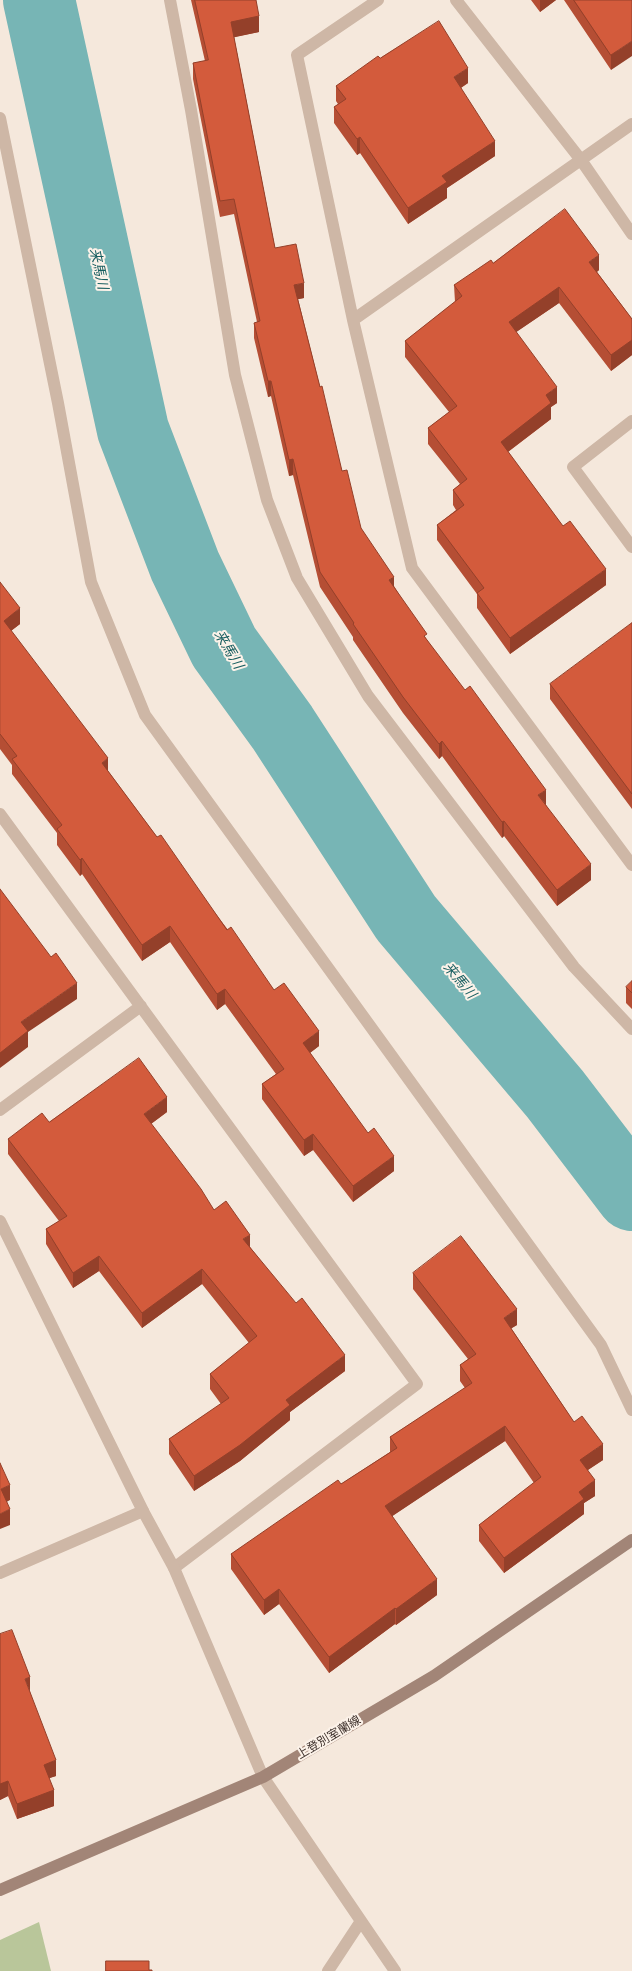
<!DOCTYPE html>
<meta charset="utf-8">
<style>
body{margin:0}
canvas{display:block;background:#f5e8dc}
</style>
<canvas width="632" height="1971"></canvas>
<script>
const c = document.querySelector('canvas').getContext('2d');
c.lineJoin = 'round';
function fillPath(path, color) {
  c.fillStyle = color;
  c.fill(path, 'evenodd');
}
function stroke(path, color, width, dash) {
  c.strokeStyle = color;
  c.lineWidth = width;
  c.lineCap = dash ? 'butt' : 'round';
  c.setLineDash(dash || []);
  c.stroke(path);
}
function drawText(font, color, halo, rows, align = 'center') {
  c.font = font + ' "DejaVu Sans","Noto Sans JP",sans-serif';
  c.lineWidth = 4;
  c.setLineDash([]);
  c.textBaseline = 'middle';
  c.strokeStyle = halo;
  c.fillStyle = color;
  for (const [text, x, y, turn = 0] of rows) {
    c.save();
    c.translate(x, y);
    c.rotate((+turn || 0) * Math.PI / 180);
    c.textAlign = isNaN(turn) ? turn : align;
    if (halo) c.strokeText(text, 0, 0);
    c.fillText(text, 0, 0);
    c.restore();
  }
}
const green = new Path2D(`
 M39 1922 51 1971H0V1940Z`);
const river = new Path2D(`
 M39 0 133 430 185 566 224 647 282 727 406 918 555 1094 632 1195`);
const service = new Path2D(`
 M170 0 191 110 235 375 267 500 297 578 368 696 574 967 632 1029
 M0 118 58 403 91 582 145 715 601 1345 632 1410`);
const minor = new Path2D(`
 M378 0 297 55 353 320 412 568 632 865
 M456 0 581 160 632 234
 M353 320 632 124
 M632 421 573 467 632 547
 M0 814 417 1384 174 1568
 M0 1110 141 1006
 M0 1573 143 1511
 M263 1777 395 1971
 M328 1971 361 1921`);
const tertiary = new Path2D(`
 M0 1221 143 1511 174 1568 263 1777`);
const secondary = new Path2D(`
 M0 1890 263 1777 434 1676 632 1540`);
const wall = new Path2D(`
 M191 0H256L259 32 234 37 275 248 304 298 298 299 320 387 342 471 361 528 394 586 427 640 546 805 591 880 557 906 504 836 502 838 442 756 439 759 403 713 353 640V637L320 587 293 475 289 476 271 396 268 397 254 338V323L257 322 234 214 220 217 193 79V63L205 61Z
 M531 0H556L540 12Z
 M564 0H632L611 70Z
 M380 58 468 83 461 88 495 156 447 188V198L408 224 360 153 357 155 334 123V107L338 104 336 101V86Z
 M493 263 599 270 597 272 632 319V355L611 371 559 303 516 332 557 403 551 407V419L508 452 606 585 510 654 477 608V594L437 540V525L456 510 453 505V490L460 484 428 444V428L449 412 405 357V341L455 302 454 285Z
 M0 582 20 624 11 631 108 771 157 837 274 990 319 1046 310 1053 394 1171 353 1202 313 1150 304 1156 262 1099V1084L276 1074 225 1004 217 1010 170 942 142 961 82 874 80 876 57 845V833L12 774V765L0 749Z
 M632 623V809L550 699V684Z
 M632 981V1009L626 1003V987Z
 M167 1112 151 1124 214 1210 250 1247 345 1371 290 1412V1420L240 1461 194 1491 169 1454V1439L221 1404 210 1389V1374L249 1343 202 1284 142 1328 99 1271 73 1288 46 1244V1229L59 1221 8 1154V1139L49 1122Z
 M413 1273 517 1325 511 1328 574 1422 603 1460 588 1470 595 1496 584 1503V1514L504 1573 479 1541V1525L534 1483 505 1441 392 1516 437 1595 396 1625 395 1624 329 1673 279 1604 264 1615 231 1569V1554L341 1484 390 1452V1437L465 1388 460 1381V1365L468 1359 413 1289Z
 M0 1634 30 1692 56 1776 49 1778 54 1806 17 1819 8 1796 0 1800Z`);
const shadedWall = new Path2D(`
 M540 0H556L540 12Z
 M259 16V32L231 38V22Z
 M632 41V56L611 70V55Z
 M468 68V83L454 92V77Z
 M360 137V153L357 155V139Z
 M495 141V156L447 188V198L408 224V208L442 176Z
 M599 255V270L589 278V262Z
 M304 283V298L294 300V285Z
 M559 287V303L509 337V322Z
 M632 340V355L611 371V355Z
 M268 381H271V396L268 397Z
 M557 387V403L551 407V419L501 457V442L546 395Z
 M293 459V475L289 476V460Z
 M606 569V585L510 654V638Z
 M394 577V593L389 580Z
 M20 608V624L4 636V621Z
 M442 741V756L439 759V744Z
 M108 758V773L102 763Z
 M546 790V805L538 795Z
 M504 821V836L502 838V822Z
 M82 858V874L80 876V860Z
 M591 864V880L557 906V890Z
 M170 926V942L142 961V945Z
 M77 983V999L28 1032V1047L0 1068V1053L21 1022Z
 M225 989V1004L217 1010V994Z
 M319 1031V1046L303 1058V1043Z
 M167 1097V1112L144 1129V1114Z
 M313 1134V1150L304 1156V1140Z
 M394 1156V1171L353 1202V1186Z
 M250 1235V1250L243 1239Z
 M99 1256V1271L73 1288V1273Z
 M202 1269V1284L142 1328V1313Z
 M517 1309V1325L504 1333V1318Z
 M345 1355V1371L290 1412V1420L240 1461 194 1491V1476L286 1400Z
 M505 1426V1441L385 1521V1506Z
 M603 1444V1460L580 1475V1460Z
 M595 1480V1496L584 1503V1514L504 1573V1558L579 1492Z
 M10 1485V1500L1 1505V1489Z
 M10 1509V1525L0 1529V1514Z
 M437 1579V1595L396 1625V1609Z
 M279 1589V1604L264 1615V1600Z
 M395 1608V1624L329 1673V1657Z
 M30 1677V1692L25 1679Z
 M56 1760V1776L44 1780V1765Z
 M8 1781V1796L0 1800V1784Z
 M54 1790V1806L17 1819V1804Z`);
const building = new Path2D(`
 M195 0H256L259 16 231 22 275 248 296 244 304 283 294 285 320 387 322 386 342 471 347 470 361 528 394 577 389 580 427 634 424 636 465 690 470 686 546 790 538 795 591 864 557 890 504 821 502 822 442 741 439 744 403 697 353 624 354 623 320 572 293 459 289 460 271 381H268L254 323 260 321 234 199 220 201 193 63 208 60Z
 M574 0H632V41L611 55Z
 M439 21 468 68 454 77 495 141 442 176 447 182 408 208 360 137 357 139 334 107 346 99 336 86 378 56 380 58Z
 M565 209 599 255 589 262 632 319V340L611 355 559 287 509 322 557 387 546 395 551 403 501 442 563 526 570 521 606 569 510 638 477 593 484 588 437 525 464 505 453 490 467 479 428 428 457 406 405 341 462 296 454 285 491 260 493 263Z
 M0 582 20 608 4 621 108 758 102 763 157 837 161 835 227 930 231 927 274 990 284 983 319 1031 303 1043 368 1133 374 1128 394 1156 353 1186 313 1134 304 1140 262 1084 284 1069 225 989 217 994 170 926 142 945 82 858 80 860 57 829 62 825 12 759 17 756 0 734Z
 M632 623V794L550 684Z
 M0 889 51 957 56 953 77 983 21 1022 28 1031 0 1053Z
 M632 981V993L626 987Z
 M139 1058 167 1097 144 1114 201 1189 214 1210 226 1201 250 1235 243 1239 296 1303 302 1298 345 1355 286 1400 290 1405 240 1445 194 1476 169 1439 229 1398 210 1374 257 1336 202 1269 142 1313 99 1256 73 1273 46 1229 67 1216 8 1139 42 1113 49 1122Z
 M461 1236 517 1309 504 1318 574 1422 582 1416 603 1444 580 1460 595 1480 579 1492 584 1499 504 1558 479 1525 541 1477 505 1426 385 1506 437 1579 396 1609 395 1608 329 1657 279 1589 264 1600 231 1554 338 1480 341 1484 397 1448 390 1437 472 1383 460 1365 476 1354 413 1273Z
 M0 1463 10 1485 1 1489 10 1509 0 1514Z
 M12 1630 30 1677 25 1679 56 1760 44 1765 54 1790 17 1804 8 1781 0 1784V1634Z
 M106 1961H149V1970H152V1971H106Z`);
const streetNames = [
 ["上登別室蘭線",329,1738,-31]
];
const waterNames = [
 ["来馬川",98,269,78],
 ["来馬川",228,650,59],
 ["来馬川",459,981,50]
];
fillPath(green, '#b9c69a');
stroke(river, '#77b5b5', 72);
stroke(service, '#ceb7a6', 12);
stroke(minor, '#ceb7a6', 12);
stroke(tertiary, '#ceb7a6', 12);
stroke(secondary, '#a28577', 12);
fillPath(wall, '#b54e34');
fillPath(shadedWall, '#94402a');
fillPath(building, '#d35b3c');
stroke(building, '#94402a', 1);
drawText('12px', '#3a2d28', '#fcf2e9', streetNames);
drawText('italic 14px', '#185e60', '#fcf2e9', waterNames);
</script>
